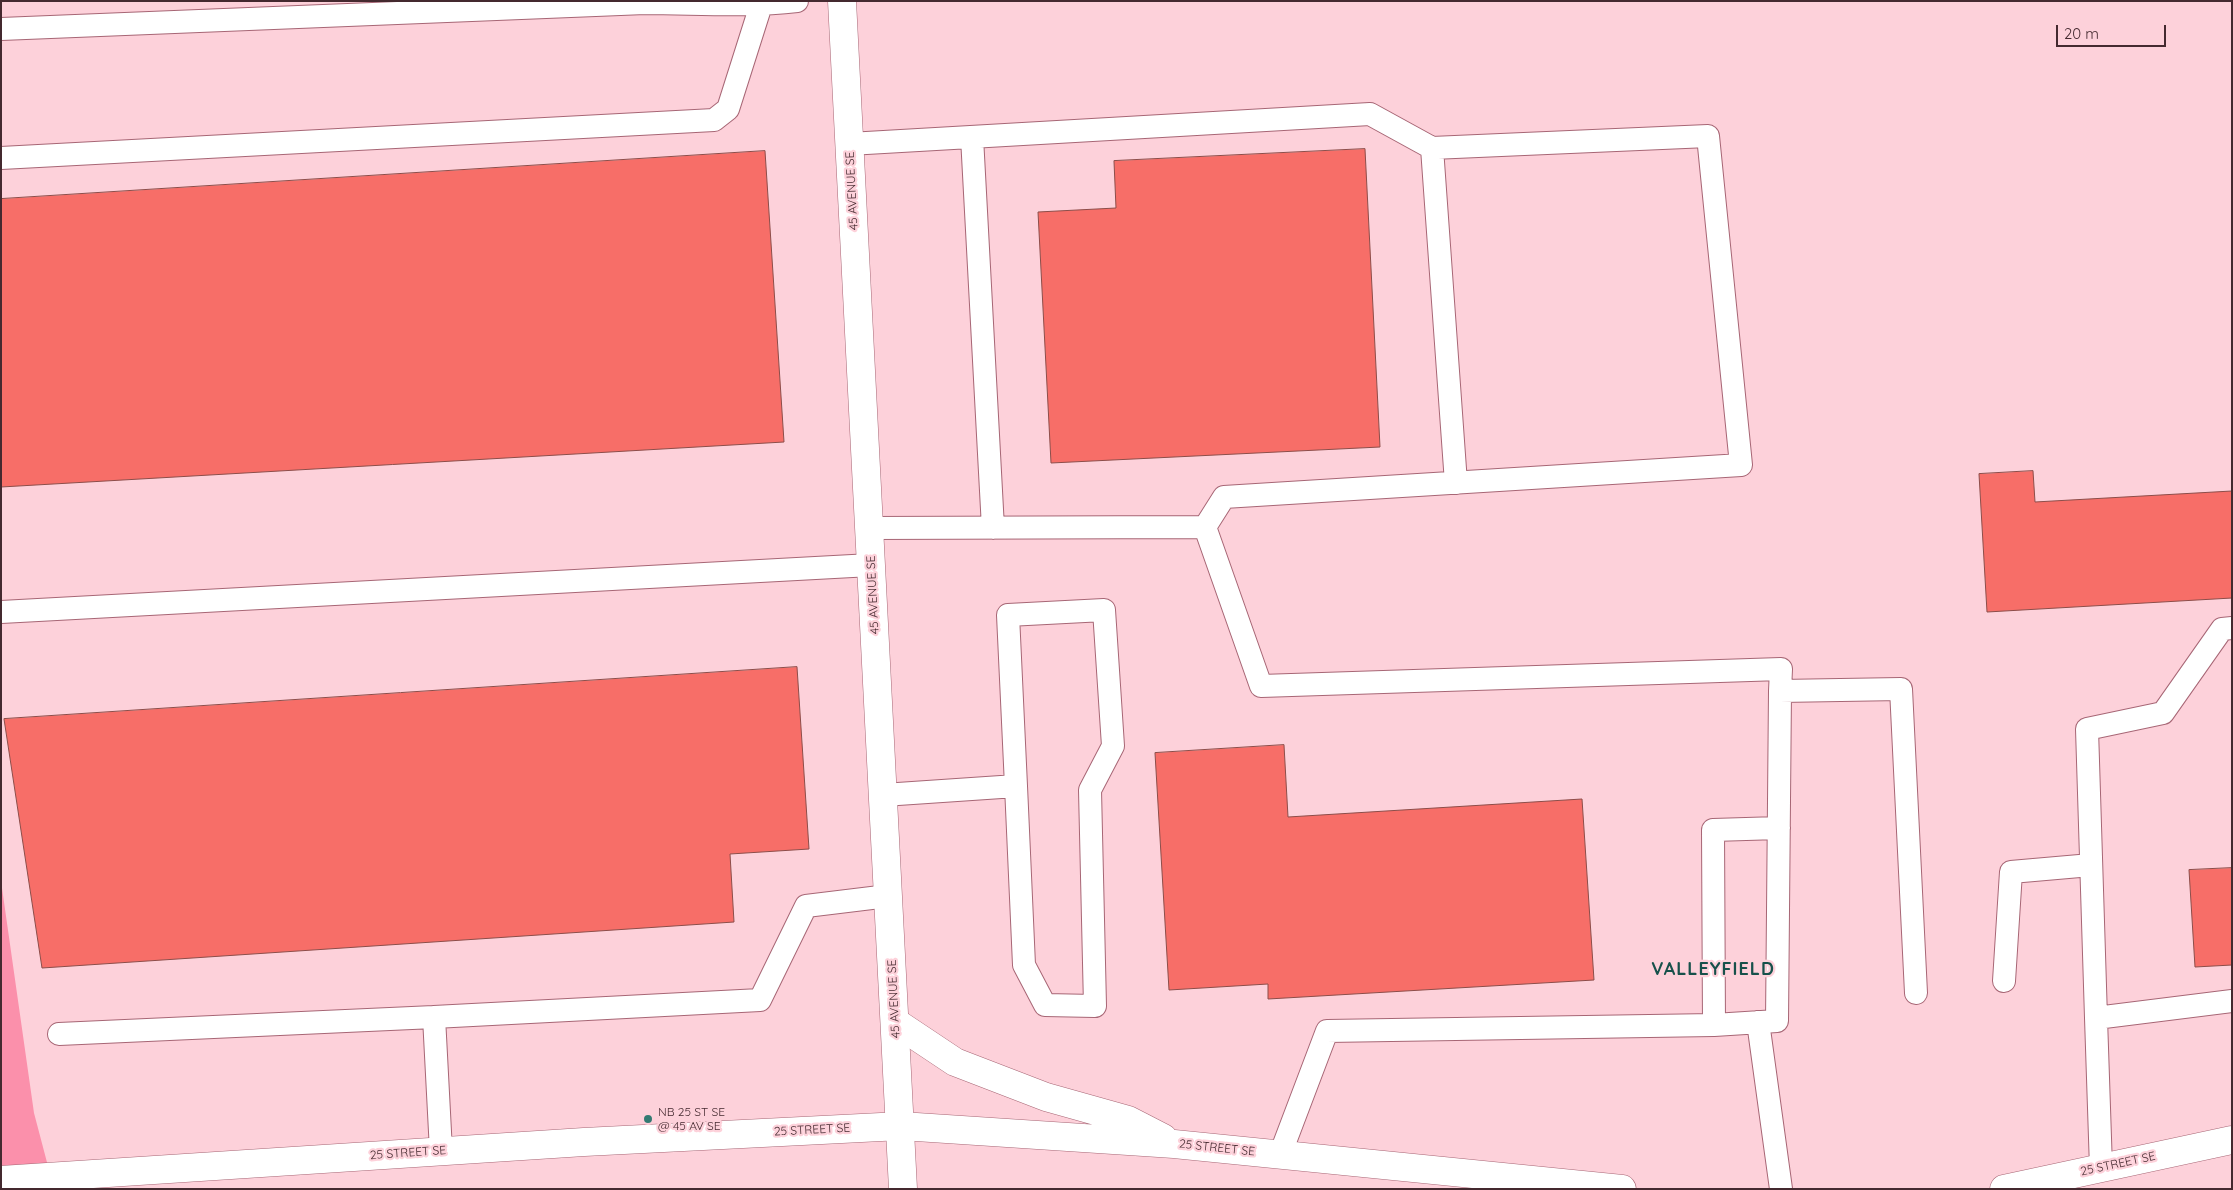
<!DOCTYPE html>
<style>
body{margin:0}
#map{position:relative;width:2233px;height:1190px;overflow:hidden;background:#fdd1da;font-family:Quicksand,sans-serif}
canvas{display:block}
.frame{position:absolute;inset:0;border:2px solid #44292f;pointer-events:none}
.scale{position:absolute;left:2056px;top:25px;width:110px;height:22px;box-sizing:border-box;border:2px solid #44292f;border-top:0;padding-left:6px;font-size:15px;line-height:18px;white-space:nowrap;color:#44292f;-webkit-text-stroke:4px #fdd1da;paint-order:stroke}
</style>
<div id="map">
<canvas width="2233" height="1190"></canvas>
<div class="frame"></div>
<div class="scale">20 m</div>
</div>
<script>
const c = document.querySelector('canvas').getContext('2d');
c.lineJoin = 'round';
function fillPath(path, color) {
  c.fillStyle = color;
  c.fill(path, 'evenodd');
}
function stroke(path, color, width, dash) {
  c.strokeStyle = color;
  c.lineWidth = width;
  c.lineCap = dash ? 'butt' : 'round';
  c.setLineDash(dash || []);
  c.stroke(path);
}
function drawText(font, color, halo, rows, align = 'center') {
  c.font = font + ' Quicksand,sans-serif';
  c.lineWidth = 4.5;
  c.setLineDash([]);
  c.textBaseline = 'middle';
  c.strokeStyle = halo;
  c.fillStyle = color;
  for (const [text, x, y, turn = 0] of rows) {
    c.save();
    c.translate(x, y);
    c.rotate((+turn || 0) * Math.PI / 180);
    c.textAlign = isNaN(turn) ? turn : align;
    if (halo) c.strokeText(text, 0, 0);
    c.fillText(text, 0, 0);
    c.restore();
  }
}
const green = new Path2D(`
 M1 881 34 1113 54 1189H1Z`);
const building = new Path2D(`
 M1365 149 1380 447 1051 463 1038 212 1116 208 1114 161Z
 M765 151 784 442 1 487V199Z
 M2033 471 2035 502 2232 491V598L1987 612 1979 474Z
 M797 667 809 849 730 854 734 922 42 968 4 719Z
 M1284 745 1288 817 1582 799 1594 980 1268 999V984L1169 990 1155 753Z
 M2232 868V965L2195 967 2189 870Z`);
const lane = new Path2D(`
 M1 29 645 3C696 3 747 7 797 1
 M972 137 993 528
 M849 144 1370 114 1432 148 1708 136 1741 465 1224 497 1205 527
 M1432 148 1456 483
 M1 158 714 120 728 109 761 5
 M869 528 1205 527 1261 686 1781 669 1780 691 1777 1021 1714 1025 1713 830 1779 828
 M1 612 871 565
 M1780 691 1901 689 1916 993
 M883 795 1016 786 1024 965 1045 1005 1095 1006 1090 790 1113 746 1104 610 1008 615 1016 786
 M2004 981 2011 872 2091 865
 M434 1017 760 1000 806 906 888 896
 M2096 1018 2087 729 2163 713 2222 629 2232 628
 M1758 1022 1781 1189
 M59 1034 434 1017 441 1151
 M1280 1155 1327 1031 1714 1025
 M2101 1168 2096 1018 2232 1001`);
const street = new Path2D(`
 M842 1 903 1189`);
const secondary = new Path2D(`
 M895 1022 955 1062 1046 1097 1128 1120 1163 1138
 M1 1180 584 1142 901 1126 1174 1144 1622 1189
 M2004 1189 2232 1140`);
const markers = [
 [648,1119,5,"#337a72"]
];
const streetNames = [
 ["45 AVENUE SE",852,191,-93],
 ["45 AVENUE SE",873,595,-93],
 ["45 AVENUE SE",894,999,-93],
 ["25 STREET SE",812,1130,-3],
 ["25 STREET SE",1217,1148,6],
 ["25 STREET SE",408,1153,-4],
 ["25 STREET SE",2118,1164,-12]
];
const poiNames = [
 ["NB 25 ST SE",658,1112],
 ["@ 45 AV SE",658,1126]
];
const districtNames = [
 ["VALLEYFIELD",1713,970]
];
fillPath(green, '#fb90ab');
fillPath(building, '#f76e68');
stroke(building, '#8c4d49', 1);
stroke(lane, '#a76675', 24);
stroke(street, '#a76675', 29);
stroke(secondary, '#a76675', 29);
stroke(lane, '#fff', 22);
stroke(street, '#fff', 28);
stroke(secondary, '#fff', 28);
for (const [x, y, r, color] of markers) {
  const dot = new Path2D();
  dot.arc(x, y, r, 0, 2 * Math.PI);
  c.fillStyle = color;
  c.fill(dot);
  stroke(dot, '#fdd1da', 2);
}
drawText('12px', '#44292f', '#fdd1da', streetNames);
drawText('12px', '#44292f', '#fdd1da', poiNames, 'left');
c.letterSpacing = '1px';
drawText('bold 18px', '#17514b', '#fdd1da', districtNames);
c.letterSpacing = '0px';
</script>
